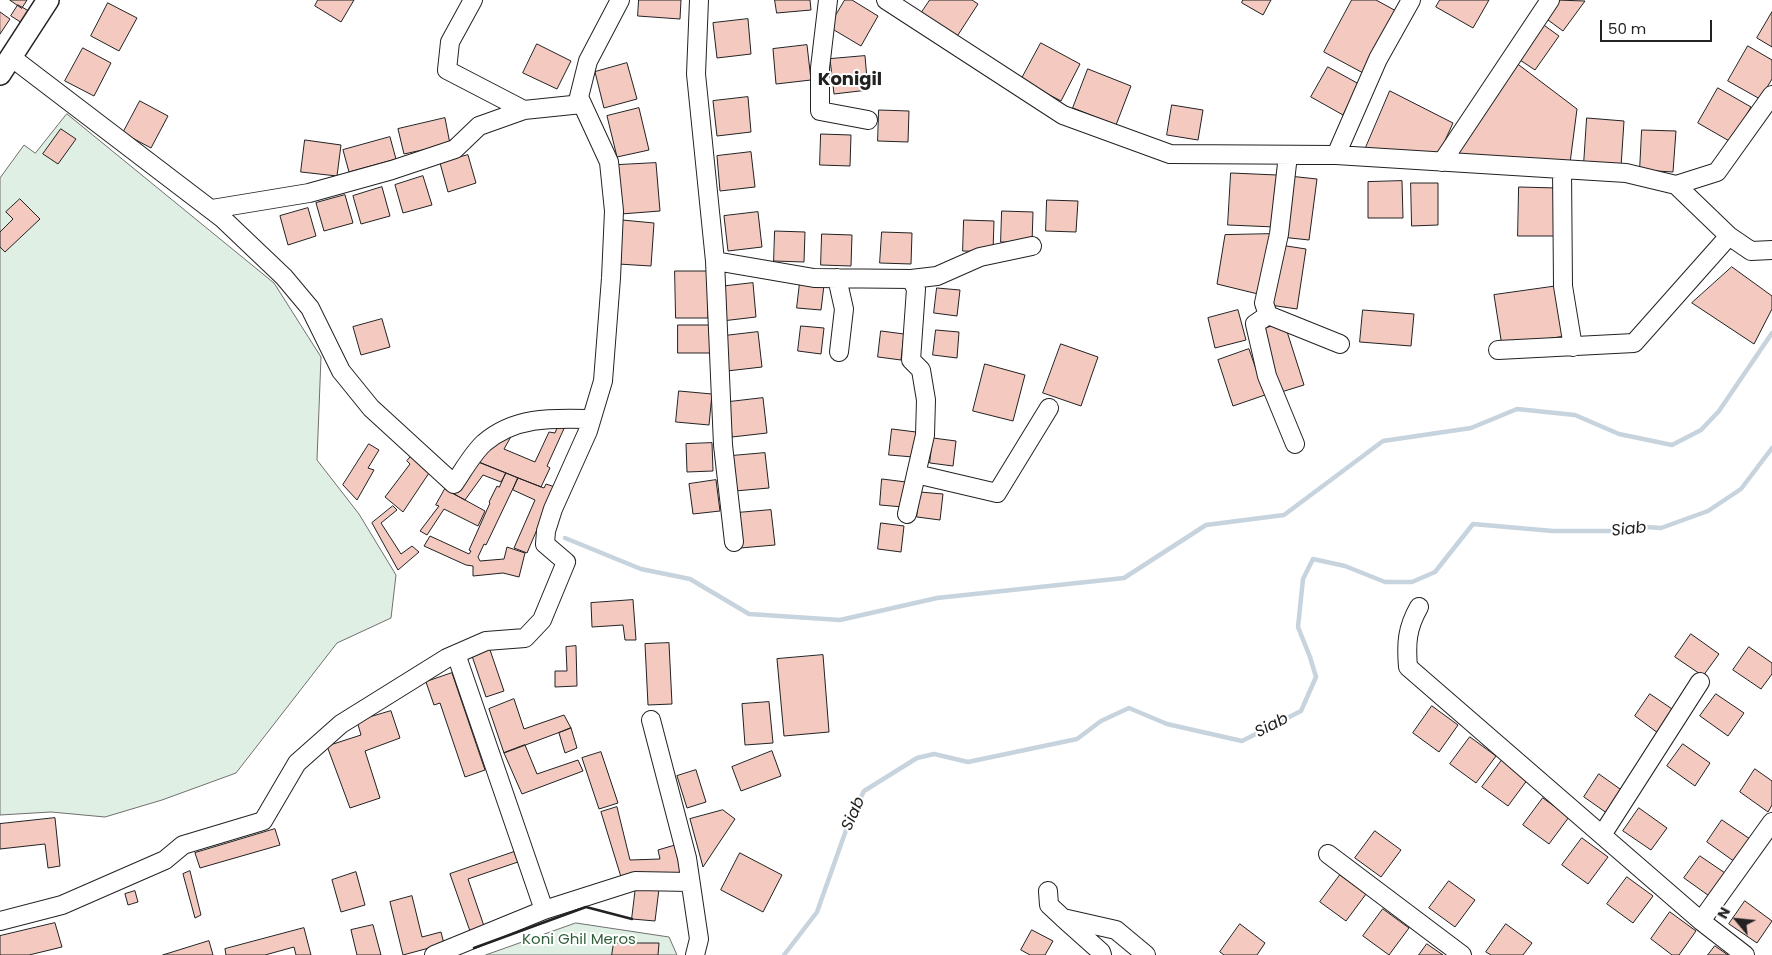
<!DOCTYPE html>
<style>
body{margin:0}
#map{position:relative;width:1772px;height:955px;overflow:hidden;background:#fff;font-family:Poppins,sans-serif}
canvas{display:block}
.north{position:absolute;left:1712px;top:895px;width:50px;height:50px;-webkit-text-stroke:4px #fff;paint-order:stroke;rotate:298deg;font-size:14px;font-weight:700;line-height:20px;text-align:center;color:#222}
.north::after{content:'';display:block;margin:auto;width:18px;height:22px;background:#222;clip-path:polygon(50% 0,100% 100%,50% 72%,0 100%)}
.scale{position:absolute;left:1600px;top:20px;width:112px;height:22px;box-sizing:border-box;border:2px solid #222;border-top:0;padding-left:6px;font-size:15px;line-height:18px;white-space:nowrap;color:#222;-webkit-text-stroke:4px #fff;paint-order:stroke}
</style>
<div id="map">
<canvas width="1772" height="955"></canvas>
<div class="north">N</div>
<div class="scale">50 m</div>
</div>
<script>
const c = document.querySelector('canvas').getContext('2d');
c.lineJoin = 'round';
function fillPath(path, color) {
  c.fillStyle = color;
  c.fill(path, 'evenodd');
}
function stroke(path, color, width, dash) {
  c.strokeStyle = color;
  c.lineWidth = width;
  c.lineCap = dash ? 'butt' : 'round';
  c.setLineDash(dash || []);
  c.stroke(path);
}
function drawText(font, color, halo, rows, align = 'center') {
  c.font = font + ' Poppins,sans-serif';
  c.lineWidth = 4;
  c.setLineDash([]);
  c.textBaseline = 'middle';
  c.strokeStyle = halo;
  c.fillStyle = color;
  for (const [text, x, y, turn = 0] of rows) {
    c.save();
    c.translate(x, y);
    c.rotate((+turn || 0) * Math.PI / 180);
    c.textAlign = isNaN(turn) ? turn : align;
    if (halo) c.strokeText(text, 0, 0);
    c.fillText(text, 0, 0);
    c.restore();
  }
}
const green = new Path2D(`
 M67 114 274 283 321 357 317 460 359 514 396 575 391 618 337 643 236 773 162 800 105 817 51 812 0 815V178L24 145 35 153Z
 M576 923 669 937 677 955H486Z`);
const stream = new Path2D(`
 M565 538 641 569 690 579 749 614 840 620 937 598 1124 578 1206 525 1284 515 1383 441 1471 428 1517 409 1575 415 1619 434 1672 445 1701 430 1719 411 1772 333
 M784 955 817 912 850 819 864 791 917 758 934 754 968 762 1077 739 1101 721 1129 708 1167 724 1242 741 1301 711 1316 677 1310 657 1298 627 1303 579 1313 559 1345 566 1385 582H1412L1435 572 1473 524 1553 531H1621L1632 533 1647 527 1661 528 1708 511 1741 489 1772 448`);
const building = new Path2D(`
 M10 0H27L22 8Z
 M318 0H354L341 22 315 6Z
 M639 0H681L680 19 638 16Z
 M775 0H810L811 10 777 13Z
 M845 0H852L878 16 861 46 829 27Z
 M930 0H972L978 4 956 38 920 15Z
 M1243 0H1271L1263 15 1242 3Z
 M1352 0H1376L1398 12 1365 74 1324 52Z
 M1440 0H1489L1473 28 1436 7Z
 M1557 0 1585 1 1563 31 1544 17Z
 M108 3 137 18 119 51 91 36Z
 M18 5 29 11 22 23 11 16Z
 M0 12 10 19 0 34Z
 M1772 12V47L1757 38Z
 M748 19 751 54 717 58 713 23Z
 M1541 23 1559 36 1535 70 1517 58Z
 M1041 43 1080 64 1061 101 1021 80Z
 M537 44 571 61 557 89 523 73Z
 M807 45 811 80 776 84 773 49Z
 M1748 46 1772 60V79L1760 99 1728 81Z
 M83 48 111 63 94 96 65 81Z
 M865 56 868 90 834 94 830 59Z
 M1515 62 1577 109 1570 163 1451 155Z
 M627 63 637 99 604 108 595 72Z
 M1328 67 1359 84 1343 115 1311 97Z
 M1088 69 1131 86 1116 125 1073 108Z
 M1718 88 1751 107 1731 142 1698 123Z
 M1390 91 1453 123 1438 156 1364 152Z
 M748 97 751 132 717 136 713 101Z
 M140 101 168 116 151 148 123 133Z
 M1172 105 1203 110 1198 140 1167 135Z
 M639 108 649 150 617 157 607 116Z
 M879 110 909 111 908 142 878 141Z
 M445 118 450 144 404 154 398 129Z
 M1587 118 1624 121 1621 167 1584 164Z
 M61 129 76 139 58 164 43 154Z
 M1642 130 1676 131 1673 172 1640 170Z
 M821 134 851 135 850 166 820 165Z
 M390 137 396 159 349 172 343 150Z
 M305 140 341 145 337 176 301 172Z
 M751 152 755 187 720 191 717 156Z
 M468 155 476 183 448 192 440 163Z
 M656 163 660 211 621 214 618 165Z
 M1231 173 1277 175 1275 227 1228 225Z
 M423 176 432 205 403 213 395 185Z
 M1289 176 1317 179 1309 240 1281 237Z
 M1402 181 1403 218H1368V182Z
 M1411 183H1438V225L1412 226Z
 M382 187 390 216 361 224 353 196Z
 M1519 187 1557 188V236H1518Z
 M345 195 353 223 324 231 316 203Z
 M20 199 40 219 5 252 0 247V232L13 219 6 212Z
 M1047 200 1078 201 1076 232 1046 231Z
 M308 208 316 236 288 245 280 216Z
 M1002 211 1033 212 1032 243 1001 242Z
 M758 212 762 247 728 251 724 216Z
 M622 220 654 223 651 266 618 264Z
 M964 220 994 221 993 252 963 251Z
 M775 231 805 232 804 262 774 261Z
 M882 232 912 233 911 264 880 263Z
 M822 234 852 235 851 266 821 265Z
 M1272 234 1258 294 1217 284 1225 235Z
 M1280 245 1306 249 1297 309 1270 305Z
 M1732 267 1772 296V309L1754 344 1692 303Z
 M675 271H708V318H676Z
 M800 282 824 285 821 310 797 308Z
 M753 283 756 317 722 321 718 287Z
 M1558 286 1565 336 1502 346 1494 295Z
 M937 288 960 290 957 316 934 313Z
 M1238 310 1246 340 1215 348 1208 318Z
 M1363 310 1414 314 1411 346 1360 342Z
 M382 319 390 347 361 355 353 327Z
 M1284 322 1304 385 1278 393 1258 331Z
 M678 325H711V353H678Z
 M801 326 824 328 821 354 798 351Z
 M936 330 959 332 957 358 933 355Z
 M881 331 904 334 901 360 878 357Z
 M758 332 762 367 727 371 724 336Z
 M1061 344 1098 357 1081 406 1043 393Z
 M1249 349 1265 395 1233 406 1218 360Z
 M985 364 1025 375 1013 421 973 411Z
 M679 391 712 394 709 425 676 422Z
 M763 398 767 433 732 437 729 402Z
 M567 422 547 466 550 468 541 487 476 461 504 431 513 433 504 449 535 462 549 432 555 433 559 423Z
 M892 429 916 432 913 457 889 455Z
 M933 438 956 441 953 466 930 463Z
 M712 443 713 471 687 472 686 444Z
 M369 444 379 450 368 468 374 470 357 500 343 485Z
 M416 451 433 467 403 512 385 497 410 464 407 461Z
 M765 453 769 488 735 491 731 456Z
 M476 461 506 473 501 482 483 475 465 500 452 493Z
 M506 473 518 478 486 545 484 544 478 557 480 561 504 559 507 547 525 553 519 577 503 573 473 576V566L466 565 424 546 430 536 469 554 471 551 469 550 490 503 489 502 497 486 499 487Z
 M518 478 544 488 546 484 555 487 527 553 514 548 535 500 513 490Z
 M882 479 906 482 903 507 880 505Z
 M716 480 720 511 693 514 689 484Z
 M445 489 485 511 478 526 444 509 427 535 420 531 439 506 436 505Z
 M920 492 943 494 940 520 917 517Z
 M393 506 397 510 381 523 401 554 412 546 419 552 398 570 372 523Z
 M771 510 775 545 740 548 736 513Z
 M881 523 904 526 901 552 878 549Z
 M633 600 636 640H625L623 625 592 627 591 603Z
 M1691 634 1719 654 1703 676 1675 657Z
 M669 643 672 704 648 705 645 644Z
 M576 646 577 686 555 687V671H567L566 647Z
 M489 647 504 691 486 697 471 653Z
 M1749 647 1772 663V674L1761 689 1733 670Z
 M823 655 829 732 784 736 777 659Z
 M452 673 485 770 465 777 440 703 434 705 426 682Z
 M1650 694 1678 713 1662 736 1635 716Z
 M1716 694 1744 713 1728 736 1700 716Z
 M514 699 524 729 564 715 571 728 504 753 489 709Z
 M769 702 773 743 745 745 742 704Z
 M1432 706 1458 725 1439 752 1413 733Z
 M391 711 400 738 365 751 380 798 350 808 327 746 361 735 357 721Z
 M571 728 577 748 565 753 559 733Z
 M1470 737 1496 756 1476 783 1450 764Z
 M1683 744 1710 763 1695 786 1667 766Z
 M525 745 537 774 578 760 583 771 522 794 504 753Z
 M772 751 781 776 741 791 732 767Z
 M601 752 618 803 599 809 582 758Z
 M1502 760 1528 779 1508 806 1482 787Z
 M1755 769 1772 781V805L1768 812 1740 792Z
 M696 770 706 802 687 808 677 776Z
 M1599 774 1627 794 1611 816 1584 797Z
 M1543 798 1569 817 1549 844 1523 825Z
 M617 807 630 860 660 859 658 850 675 845 678 860 681 859 682 876 621 877 601 812Z
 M1639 808 1667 828 1651 850 1623 831Z
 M723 810 735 819 703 867 690 819Z
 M55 818 60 866 48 868 45 844 0 849V824Z
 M1722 820 1750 839 1735 862 1707 842Z
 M275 829 280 845 200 868 195 853Z
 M1375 831 1401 850 1381 877 1355 858Z
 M1582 838 1608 857 1588 884 1562 865Z
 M514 852 518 862 468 879 485 929 471 934 450 874Z
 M740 853 782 875 763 912 721 890Z
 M1700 856 1728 875 1712 898 1684 878Z
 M190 871 201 915 195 918 183 874Z
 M356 872 365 905 341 912 332 880Z
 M1340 875 1366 894 1346 921 1320 902Z
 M1627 877 1653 896 1633 923 1607 904Z
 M1449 881 1475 900 1455 927 1429 908Z
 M636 886 659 889 655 921 632 919Z
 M135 891 138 902 128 905 125 894Z
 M412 896 422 937 441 932 444 944 403 955 390 902Z
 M1745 901 1772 921 1757 943 1729 924Z
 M1383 909 1409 928 1389 955 1363 936Z
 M1670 912 1696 931 1679 955H1672L1651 939Z
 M55 923 62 947 29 955H0V936Z
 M1240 924 1265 943 1257 955H1224L1220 952Z
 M1506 924 1532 943 1523 955H1491L1486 952Z
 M373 925 381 955H357L351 930Z
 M304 928 311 955H296L294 947 265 955H226L225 949Z
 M1032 930 1053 941 1045 955H1030L1021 950Z
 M209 941 213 955H163Z
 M614 943H659L658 955H612Z
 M1427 944 1443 955H1419Z
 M1715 946 1728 955H1708Z`);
const minor = new Path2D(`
 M473 0 450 42 447 70 524 110
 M699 0 696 74 715 261 814 278 911 279 937 276 980 257 1032 246
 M828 0 820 68V111L868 120
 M886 0 1063 115 1170 154 1336 155 1626 173 1676 185 1729 236 1751 251 1772 250
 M11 57 222 218 284 277 310 308 341 371 371 408 454 484C463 471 472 454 484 443 515 416 553 418 591 419
 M1288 155 1279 234 1264 303 1268 315 1340 344
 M1336 155 1378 59 1411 0
 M1442 162 1550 0
 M1562 169 1563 286 1573 347
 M1676 185 1717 172 1772 95
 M212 209 309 193 392 170 455 149 479 126 524 110 582 104
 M715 261 723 445 734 542
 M837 278 844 309 839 352
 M1268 315 1255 324 1267 376 1295 444
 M1498 350 1634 343 1729 236
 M916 474 997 493 1049 408
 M907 514 925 435 926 400 921 370 911 360 916 289 911 279
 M1419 607C1407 628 1406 643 1408 667L1701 921 1745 955
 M651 720 687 858 699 939 695 955
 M1602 835 1700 682
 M1328 854 1462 955
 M1048 891 1049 905 1063 918
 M544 910 635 881 690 882
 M0 921 62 905 165 860 183 845 263 821 297 763 341 724 447 658 486 641 525 638 542 620 566 562 545 544 546 531 553 509 588 431 603 381 611 278 614 211 609 162 579 97 588 61 620 0
 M1701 921 1772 822
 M434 955 544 910 456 654
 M1102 955 1101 952 1063 918 1116 930 1146 955`);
const major = new Path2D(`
 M0 74 48 0`);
const wall = new Path2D(`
 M474 948 586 907 632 919`);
const parkNames = [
 ["Koni Ghil Meros",579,940]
];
const waterNames = [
 ["Siab",1629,530,-6],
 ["Siab",1272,726,-27],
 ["Siab",854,814,-66]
];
const quarterNames = [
 ["Konigil",850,80]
];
fillPath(green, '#e0efe3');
stroke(green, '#6f6f6f', 1);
stroke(stream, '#c7d3dd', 4.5);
fillPath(building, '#f3c9c0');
stroke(building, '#222', 1);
stroke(minor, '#222', 20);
stroke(major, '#222', 24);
stroke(minor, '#fff', 18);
stroke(major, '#fff', 21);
stroke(wall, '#222', 2.5);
drawText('15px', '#2f5e38', '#fff', parkNames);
drawText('italic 16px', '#222', '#fff', waterNames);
drawText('bold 18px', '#222', '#fff', quarterNames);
</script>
